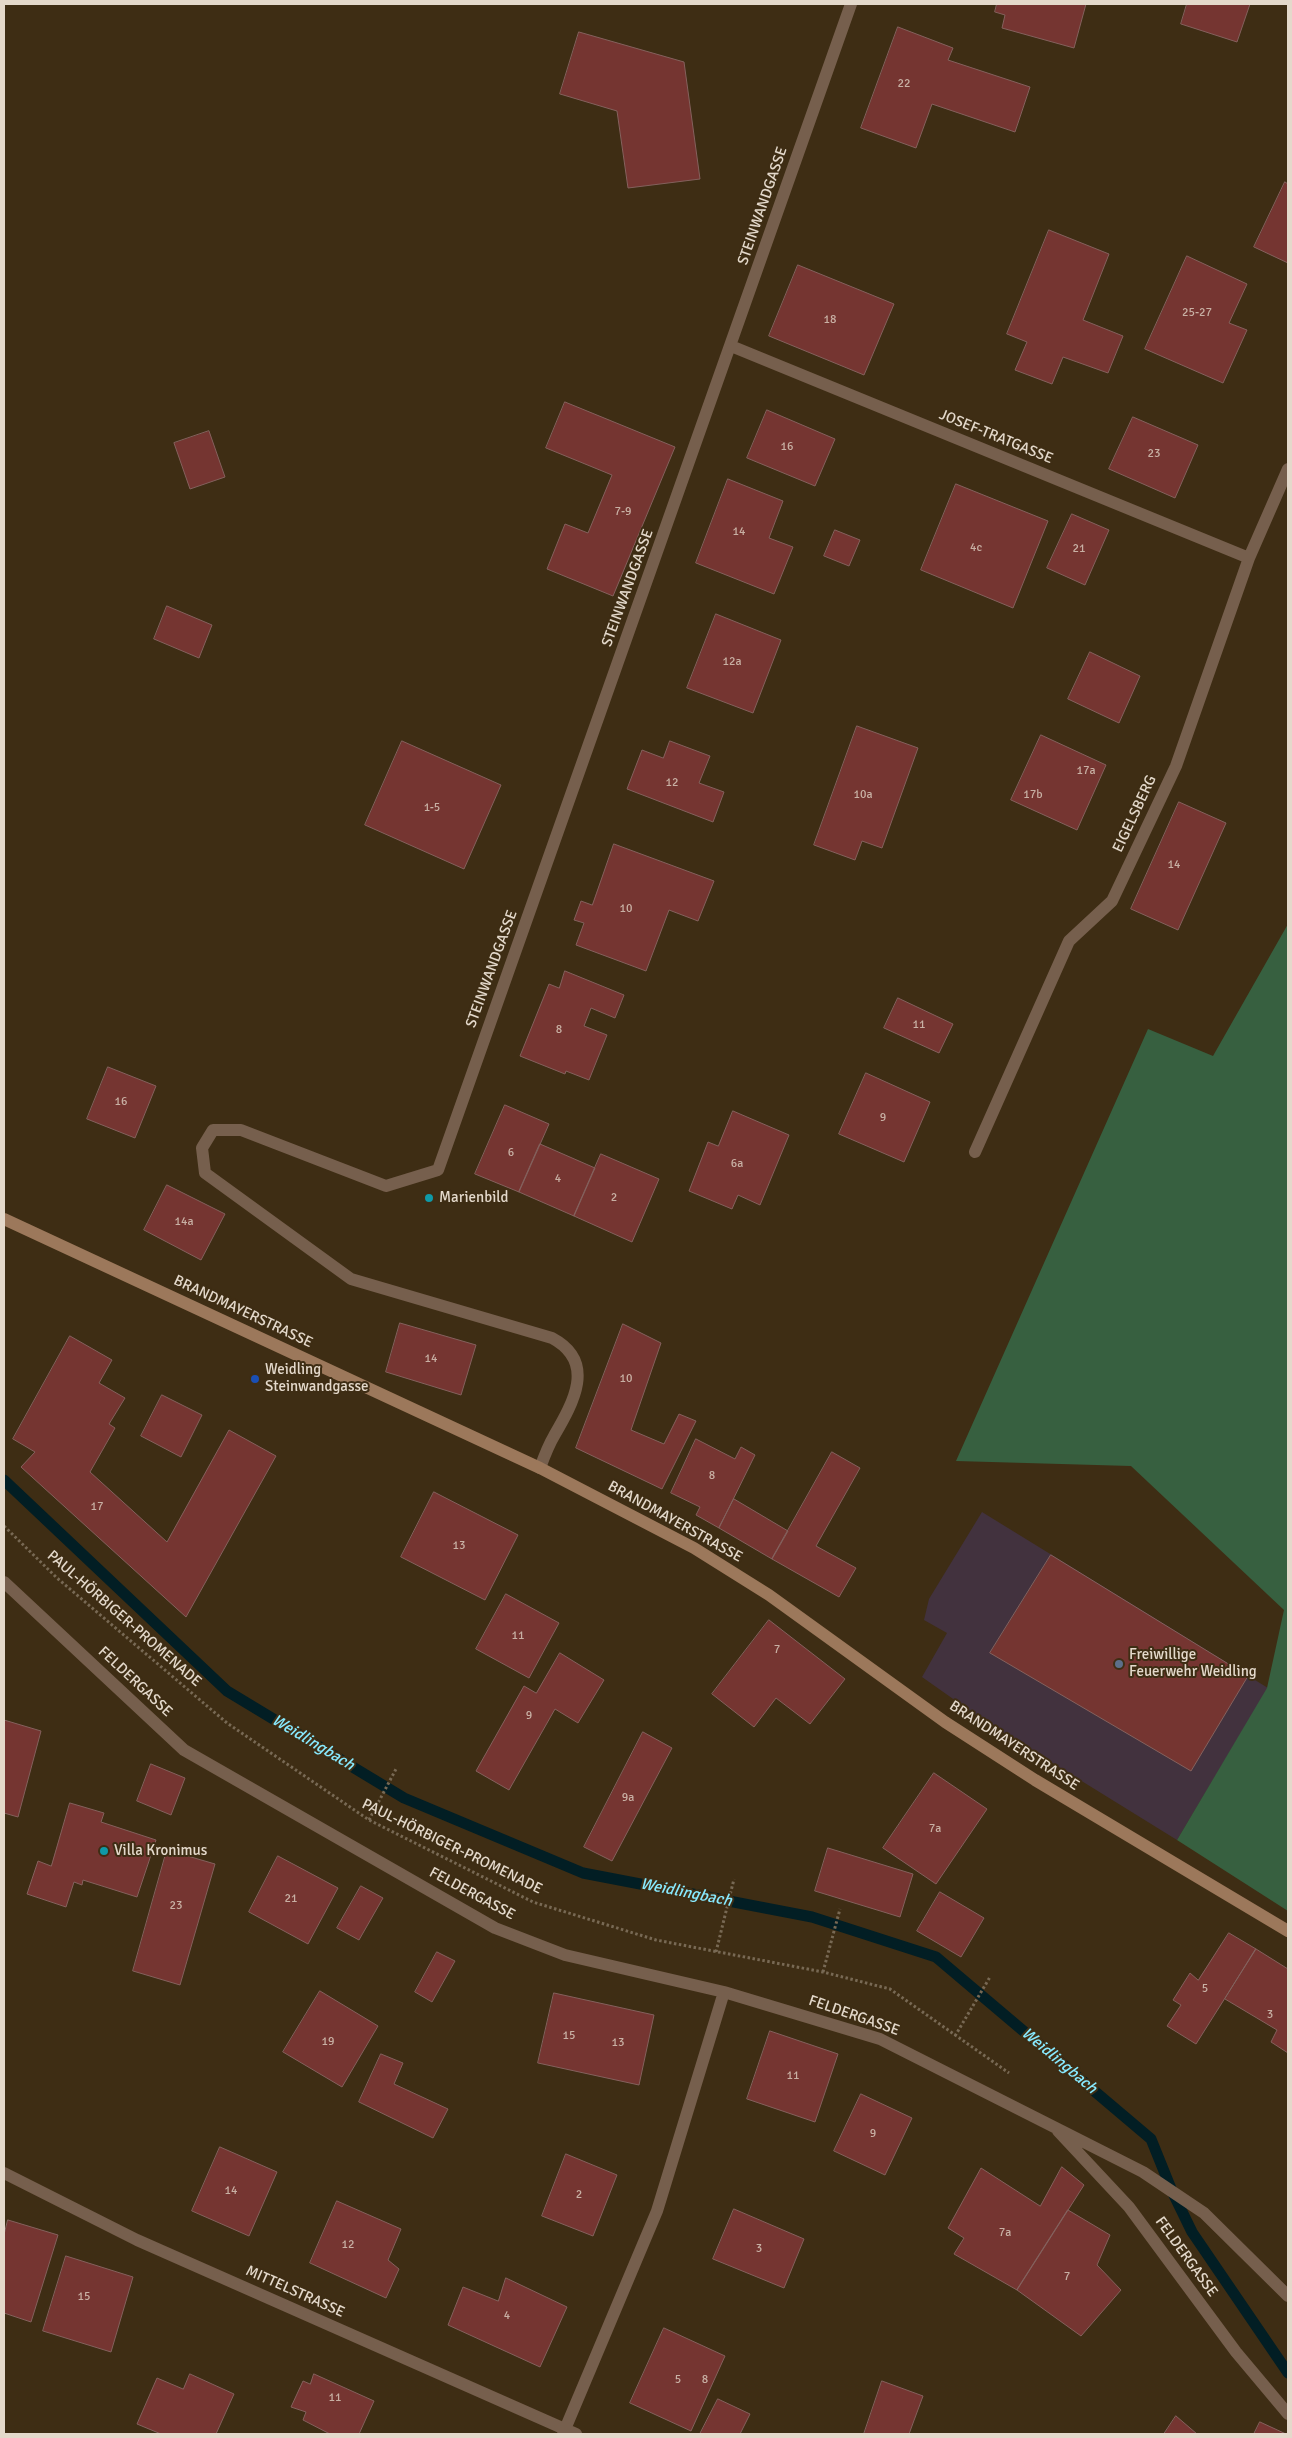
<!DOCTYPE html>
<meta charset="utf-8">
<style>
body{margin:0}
#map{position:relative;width:1292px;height:2438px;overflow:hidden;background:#3e2d14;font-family:Signika,sans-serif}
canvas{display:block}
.frame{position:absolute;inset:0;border:5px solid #e4d9cb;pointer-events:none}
</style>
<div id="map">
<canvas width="1292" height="2438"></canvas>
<div class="frame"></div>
</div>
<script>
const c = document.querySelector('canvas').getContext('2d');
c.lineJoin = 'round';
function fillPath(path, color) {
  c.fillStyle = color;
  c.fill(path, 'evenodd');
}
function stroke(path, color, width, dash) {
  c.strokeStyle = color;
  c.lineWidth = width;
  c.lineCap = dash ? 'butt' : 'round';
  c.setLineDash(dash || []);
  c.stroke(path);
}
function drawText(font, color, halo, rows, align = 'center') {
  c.font = font + ' Signika,sans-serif';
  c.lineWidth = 4;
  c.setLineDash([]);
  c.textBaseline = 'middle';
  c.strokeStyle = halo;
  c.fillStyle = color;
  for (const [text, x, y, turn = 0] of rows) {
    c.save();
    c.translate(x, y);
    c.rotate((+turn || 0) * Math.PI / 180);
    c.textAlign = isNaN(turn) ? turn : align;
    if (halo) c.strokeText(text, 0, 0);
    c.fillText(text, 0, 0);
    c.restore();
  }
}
const commercial = new Path2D(`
 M982 1512 1268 1688 1177 1840 983 1720 922 1677 947 1633 924 1620 929 1599Z`);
const green = new Path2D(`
 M1288 924V1911L1177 1840 1267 1688 1284 1610 1131 1466 956 1461 1148 1029 1213 1056Z`);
const stream = new Path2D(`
 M4 1480 227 1691 404 1798 583 1873 812 1917 936 1957 1151 2139 1172 2191 1192 2232 1288 2373`);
const building = new Path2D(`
 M997 4H1086L1074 48 1002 28 1005 15 995 12Z
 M1187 4H1250L1237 42 1181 24Z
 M898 27 953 48 948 60 1030 87 1015 132 932 104 916 148 861 128Z
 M579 32 684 62 700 179 628 188 617 111 560 94Z
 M1285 182 1288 184V263L1254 247Z
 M1049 230 1109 254 1083 320 1123 336 1108 373 1063 357 1052 384 1015 370 1027 342 1007 334Z
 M1187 256 1247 284 1229 323 1247 330 1223 383 1145 349Z
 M798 265 894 304 864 375 769 336Z
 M565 402 675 447 613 596 547 569 565 524 588 533 612 475 546 448Z
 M767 410 835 439 815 486 747 458Z
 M1133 417 1198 445 1175 498 1109 469Z
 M209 431 225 477 190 489 174 443Z
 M728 479 783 501 769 538 793 547 774 594 696 563Z
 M956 484 1048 521 1013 608 921 570Z
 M1072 514 1109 530 1085 585 1047 568Z
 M835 530 860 540 849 566 824 556Z
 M167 606 212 625 199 658 154 639Z
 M716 614 781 640 753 713 687 688Z
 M1090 652 1140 676 1119 723 1068 699Z
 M857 726 918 748 882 848 862 841 855 860 814 845Z
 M1041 735 1106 765 1077 830 1011 800Z
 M402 741 501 785 464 869 365 825Z
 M670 741 710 756 699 783 724 792 713 822 627 789 642 750 663 758Z
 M1179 802 1226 823 1178 930 1131 909Z
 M614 844 714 881 698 921 669 910 646 971 576 945 584 923 574 920 581 901 592 905Z
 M565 971 624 995 615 1018 591 1008 584 1026 607 1035 589 1080 566 1071 565 1074 520 1056 549 984 559 988Z
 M898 998 953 1024 939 1053 884 1028Z
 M108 1067 156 1086 135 1138 87 1119Z
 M866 1073 930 1102 904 1162 839 1134Z
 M505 1105 549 1124 519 1192 475 1174Z
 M733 1111 789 1135 760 1205 738 1195 732 1209 689 1191 708 1142 718 1146Z
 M540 1144 595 1168 574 1216 519 1192Z
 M601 1154 659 1179 632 1242 574 1216Z
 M167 1185 225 1214 201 1260 144 1230Z
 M400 1323 476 1345 461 1395 386 1372Z
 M623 1324 661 1343 631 1430 664 1444 679 1414 696 1421 662 1489 576 1448Z
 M70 1336 112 1360 99 1383 125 1398 109 1424 115 1428 90 1472 167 1542 229 1430 276 1456 186 1617 21 1467 35 1452 13 1439Z
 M162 1395 202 1415 181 1457 141 1436Z
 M696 1439 735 1459 741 1447 755 1455 719 1528 696 1515 700 1507 671 1493Z
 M832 1452 860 1468 816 1546 856 1568 839 1597 772 1559Z
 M434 1492 518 1535 485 1600 401 1557Z
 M734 1499 788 1531 772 1559 719 1528Z
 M1051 1555 1248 1676 1191 1771 990 1653Z
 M506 1594 559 1623 529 1678 476 1649Z
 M769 1620 845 1679 810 1724 776 1698 754 1727 712 1694Z
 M560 1653 604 1680 578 1723 555 1709 509 1790 476 1771 524 1686 536 1693Z
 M4 1720 41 1731 18 1817 4 1813Z
 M643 1732 672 1748 612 1861 584 1847Z
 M151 1764 185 1778 171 1815 137 1801Z
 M934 1773 987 1809 936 1884 883 1848Z
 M70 1803 104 1813 101 1822 156 1840 137 1897 83 1880 82 1885 74 1882 66 1907 27 1894 38 1861 51 1866Z
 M828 1848 913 1874 900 1917 815 1891Z
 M167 1850 215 1864 180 1985 133 1971Z
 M278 1856 338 1888 308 1944 249 1912Z
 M361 1886 383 1898 359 1940 337 1928Z
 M940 1892 984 1918 961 1957 917 1931Z
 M1229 1933 1256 1949 1196 2044 1167 2026 1181 2005 1173 2000 1190 1973 1198 1980Z
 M1256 1949 1288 1969V2053L1271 2042 1277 2030 1225 1999Z
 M437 1952 455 1961 432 2002 415 1992Z
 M320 1991 378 2026 342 2087 283 2052Z
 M554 1993 654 2015 639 2085 538 2063Z
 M770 2031 838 2054 815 2122 747 2099Z
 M381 2054 403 2063 394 2084 448 2109 433 2138 359 2102Z
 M861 2094 912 2118 885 2175 834 2151Z
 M220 2147 277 2172 249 2236 192 2211Z
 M566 2154 617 2175 593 2236 542 2216Z
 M1062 2167 1084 2185 1017 2290 954 2254 964 2238 948 2228 981 2168 1040 2206Z
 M337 2201 401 2229 388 2260 399 2269 386 2298 310 2263Z
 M734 2209 804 2239 784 2288 713 2259Z
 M1068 2210 1110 2235 1097 2265 1121 2290 1081 2336 1017 2290Z
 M8 2220 58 2235 31 2322 4 2313V2235Z
 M66 2256 133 2277 111 2352 43 2331Z
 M506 2278 567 2307 540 2367 448 2325 463 2287 498 2301Z
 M664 2328 725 2356 691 2431 630 2403Z
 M190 2374 234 2394 216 2434H161L137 2424 157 2378 183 2389Z
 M314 2374 374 2401 359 2434H330L303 2420 306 2412 291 2407 303 2381 310 2384Z
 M882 2381 923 2396 909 2434H864Z
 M718 2399 750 2414 740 2434H700Z
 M1176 2416 1197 2434H1164Z
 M1260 2422 1286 2434H1254Z`);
const path = new Path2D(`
 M4 1526 57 1578 227 1723 369 1820 533 1902 656 1940 823 1972 890 1989 1009 2073
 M369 1820 396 1769
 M716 1952 734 1879
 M823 1972 840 1909
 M955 2036 990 1977`);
const minor = new Path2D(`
 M731 346 1249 558
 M975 1152 1069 941 1112 901 1176 766 1249 558 1288 469
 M540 1468C544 1457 548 1446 554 1436 573 1403 597 1362 552 1338L351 1279 205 1173 202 1148 213 1130H241L386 1186 438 1170 851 4
 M4 1582 184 1750 495 1928 565 1955 724 1992 880 2039 1143 2172 1204 2213 1288 2296
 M1058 2131 1129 2207 1236 2352 1288 2414
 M4 2173 137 2240 576 2434
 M563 2434 657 2211 724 1992`);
const secondary = new Path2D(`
 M4 1219 540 1468 694 1548 769 1595 945 1722 1035 1780 1288 1931`);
const markers = [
 [429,1198,5,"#0f9aa8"],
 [255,1379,5,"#1a4fb4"],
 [1119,1664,5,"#5c6f8a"],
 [104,1851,5,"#0f9aa8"]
];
const numberNames = [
 ["22",904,84],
 ["25-27",1197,313],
 ["18",830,320],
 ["16",787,447],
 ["23",1154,454],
 ["7-9",623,512],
 ["14",739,532],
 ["4c",976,548],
 ["21",1079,549],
 ["12a",732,662],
 ["17a",1086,771],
 ["12",672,783],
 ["10a",863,795],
 ["17b",1033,795],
 ["1-5",432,808],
 ["14",1174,865],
 ["10",626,909],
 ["11",919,1025],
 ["8",559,1030],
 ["16",121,1102],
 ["9",883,1118],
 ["6",511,1153],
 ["6a",737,1164],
 ["4",558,1179],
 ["2",614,1198],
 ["14a",184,1222],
 ["14",431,1359],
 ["10",626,1379],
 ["8",712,1476],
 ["17",97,1507],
 ["13",459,1546],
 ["11",518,1636],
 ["7",777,1650],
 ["9",529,1716],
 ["9a",628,1798],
 ["7a",935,1829],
 ["21",291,1899],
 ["23",176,1906],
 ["5",1205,1989],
 ["3",1270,2015],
 ["15",569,2036],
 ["19",328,2042],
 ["13",618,2043],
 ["11",793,2076],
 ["9",873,2134],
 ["14",231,2191],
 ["2",579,2195],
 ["7a",1005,2233],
 ["12",348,2245],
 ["3",759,2249],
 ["7",1067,2277],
 ["15",84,2297],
 ["4",507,2316],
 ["5",678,2380],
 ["8",705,2380],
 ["11",335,2398]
];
const streetNames = [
 ["STEINWANDGASSE",763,206,-71],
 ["JOSEF-TRATGASSE",996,437,22],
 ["STEINWANDGASSE",628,588,-70],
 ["EIGELSBERG",1135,814,-65],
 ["STEINWANDGASSE",492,969,-70],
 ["BRANDMAYERSTRASSE",243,1312,25],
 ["BRANDMAYERSTRASSE",675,1522,29],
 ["PAUL-HÖRBIGER-PROMENADE",124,1619,41],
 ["FELDERGASSE",135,1682,43],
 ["BRANDMAYERSTRASSE",1014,1746,33],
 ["PAUL-HÖRBIGER-PROMENADE",452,1847,26],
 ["FELDERGASSE",472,1894,28],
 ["FELDERGASSE",854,2016,19],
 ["FELDERGASSE",1186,2257,54],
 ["MITTELSTRASSE",295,2292,24]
];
const poiNames = [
 ["Marienbild",439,1198],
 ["Weidling",265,1370],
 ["Steinwandgasse",265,1387],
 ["Freiwillige",1129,1655],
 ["Feuerwehr Weidling",1129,1672],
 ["Villa Kronimus",114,1851]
];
const waterNames = [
 ["Weidlingbach",313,1743,31],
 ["Weidlingbach",686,1893,11],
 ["Weidlingbach",1059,2061,40]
];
fillPath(commercial, '#42323e');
fillPath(green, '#376040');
stroke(stream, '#021e24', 11);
fillPath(building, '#753531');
stroke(building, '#84615d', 1);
stroke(path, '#786954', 3, [2.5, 2.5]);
stroke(minor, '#765f4d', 12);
stroke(secondary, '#9c785b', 12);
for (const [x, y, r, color] of markers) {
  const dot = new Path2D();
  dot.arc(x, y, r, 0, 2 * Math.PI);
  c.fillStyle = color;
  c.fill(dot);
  stroke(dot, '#3e2d14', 2);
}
drawText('12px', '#c8b0a4', null, numberNames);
drawText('15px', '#e4d9cb', '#3e2d14', streetNames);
drawText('15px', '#e4d9cb', '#3e2d14', poiNames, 'left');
drawText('italic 16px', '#88eaff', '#3e2d14', waterNames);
</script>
